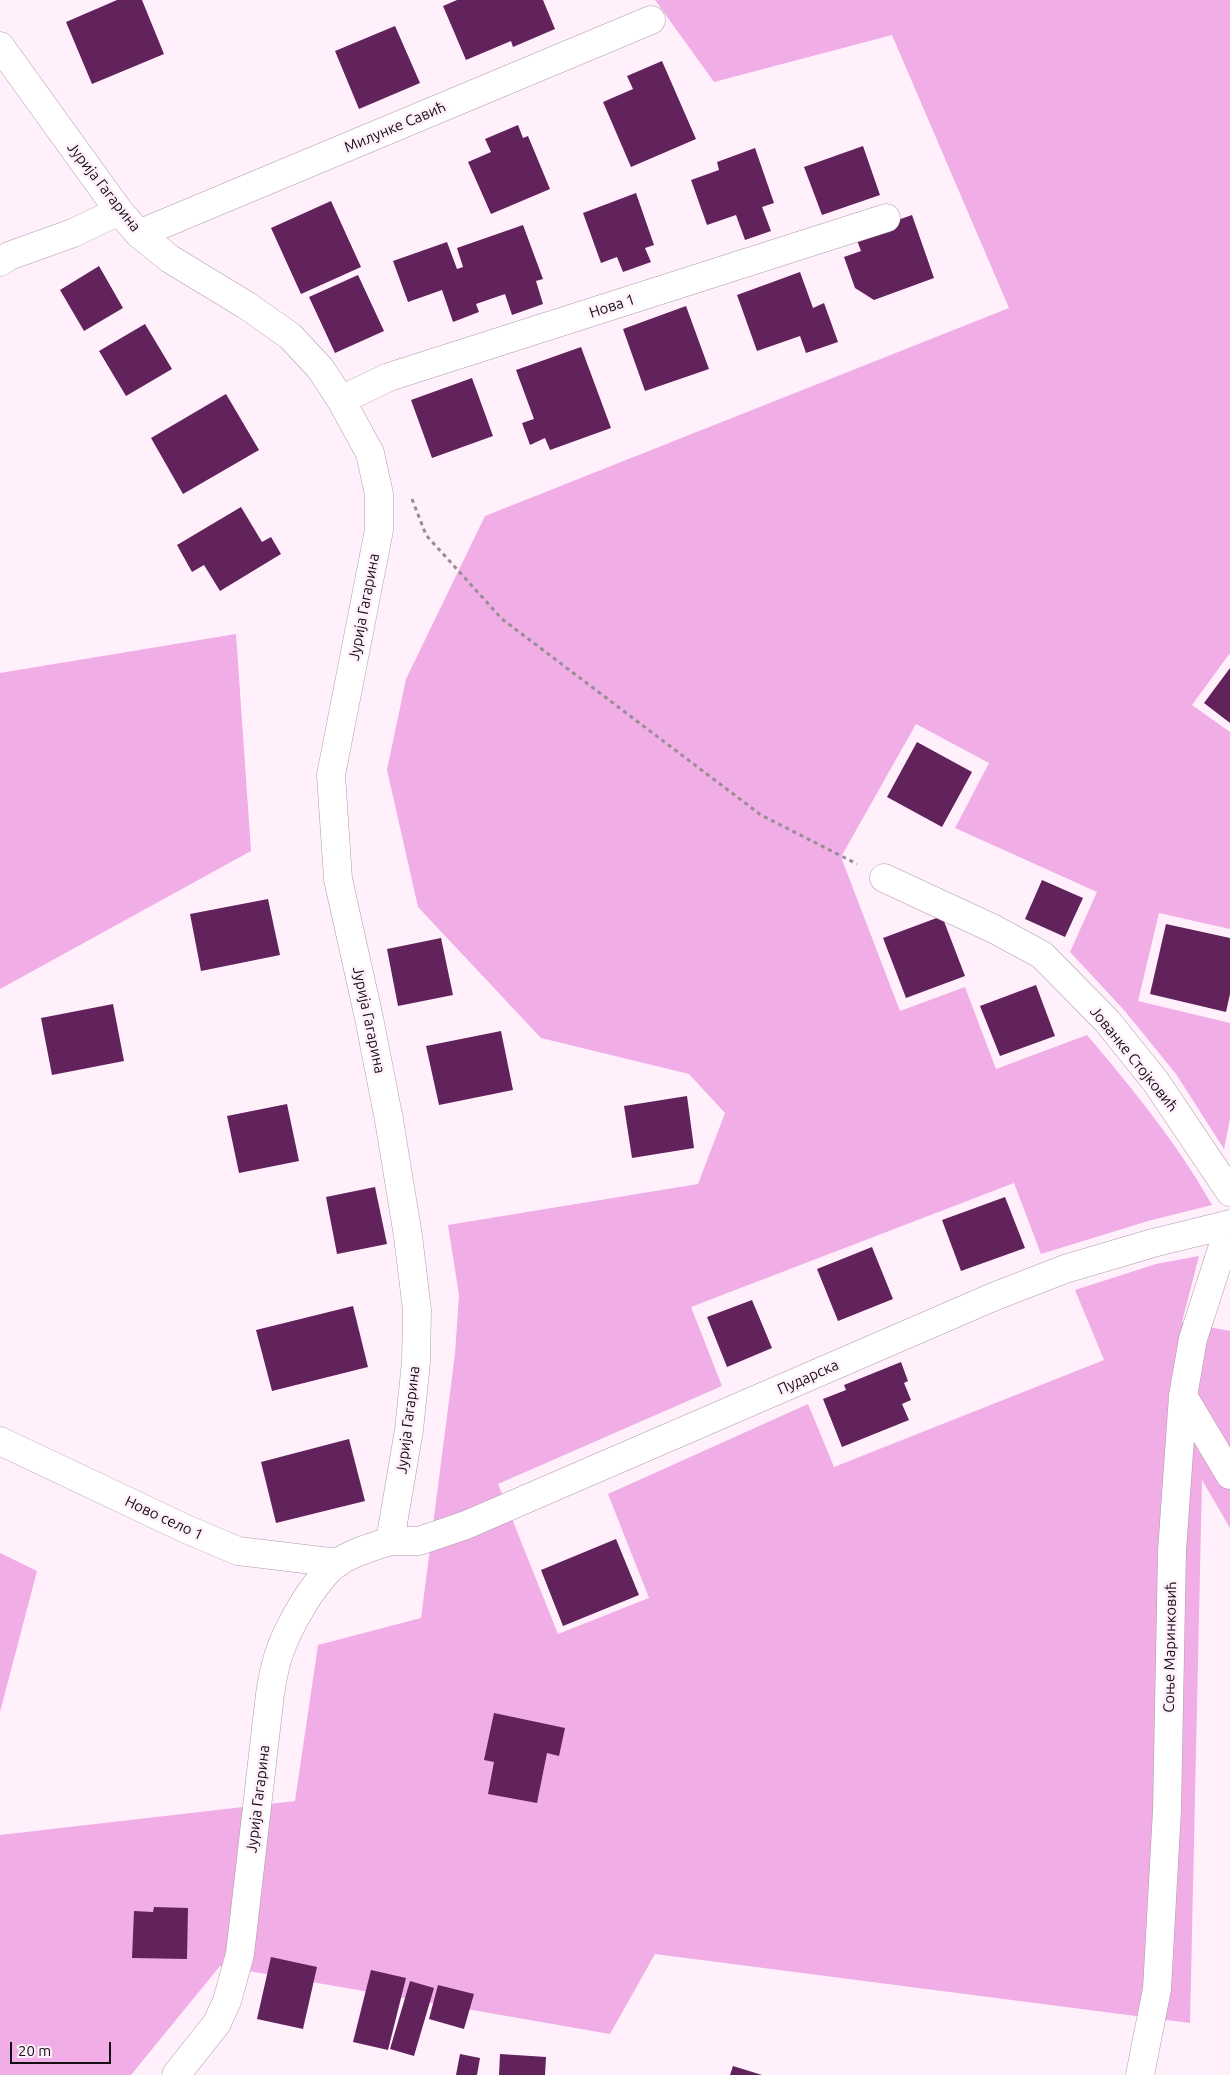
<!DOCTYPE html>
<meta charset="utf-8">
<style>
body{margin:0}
#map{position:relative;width:1230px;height:2075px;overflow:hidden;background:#fff0fc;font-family:Ubuntu,sans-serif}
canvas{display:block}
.scale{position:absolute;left:10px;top:2042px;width:101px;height:22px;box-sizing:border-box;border:2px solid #140e13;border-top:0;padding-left:6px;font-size:15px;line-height:18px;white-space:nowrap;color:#140e13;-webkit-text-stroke:4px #fff0fc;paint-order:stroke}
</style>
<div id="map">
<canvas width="1230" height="2075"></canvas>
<div class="scale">20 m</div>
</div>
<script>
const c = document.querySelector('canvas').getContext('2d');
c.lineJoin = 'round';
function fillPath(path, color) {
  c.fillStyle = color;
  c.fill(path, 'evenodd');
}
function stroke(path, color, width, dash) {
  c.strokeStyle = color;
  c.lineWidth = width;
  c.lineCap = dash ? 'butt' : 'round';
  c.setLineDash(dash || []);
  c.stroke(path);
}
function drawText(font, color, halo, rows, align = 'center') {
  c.font = font + ' Ubuntu,sans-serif';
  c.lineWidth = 5;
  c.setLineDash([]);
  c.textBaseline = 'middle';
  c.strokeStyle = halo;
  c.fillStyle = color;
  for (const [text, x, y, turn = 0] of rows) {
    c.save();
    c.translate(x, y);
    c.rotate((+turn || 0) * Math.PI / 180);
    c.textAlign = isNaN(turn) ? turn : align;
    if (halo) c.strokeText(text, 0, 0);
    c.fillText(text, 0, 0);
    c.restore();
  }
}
const green = new Path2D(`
 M655 0H1230V653L1192 705 1230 732V929L1159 913 1138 1001 1230 1023V1119L1224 1149 1176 1074 1124 1010 1070 952 1097 892 955 828 989 763 916 724 841 857 900 1011 965 987 996 1069 1087 1035C1132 1088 1177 1143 1212 1205L1148 1221 1041 1254 1014 1183 691 1307 722 1386 498 1484 558 1634 649 1598 608 1494 808 1404 834 1467 1104 1360 1075 1290 1156 1264 1199 1256 1182 1322 1230 1331V1528L1202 1480 1190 2023 655 1954 610 2034 220 1966 131 2075H0V1835L295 1801 318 1645 421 1618 455 1354 459 1295 448 1225 698 1184 725 1113 689 1074 541 1038 418 907 387 770 406 679 485 516 1009 308 892 35 714 82Z
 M236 634 251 851 0 989V673Z
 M0 1553 37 1571 0 1712Z`);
const building = new Path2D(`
 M117 0H142L164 54 92 84 66 22Z
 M457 0H543L555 29 513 47 511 41 466 60 443 6Z
 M395 26 420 83 359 109 335 51Z
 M662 61 696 139 631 167 603 102 633 89 627 76Z
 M518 125 523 138 528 136 550 189 491 214 468 162 491 152 485 139Z
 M863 146 880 195 822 215 804 167Z
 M755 148 774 203 762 207 771 231 745 240 736 215 707 225 691 180 719 170 717 162Z
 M636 193 654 245 645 248 651 262 623 272 617 257 601 263 583 213Z
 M331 201 361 267 301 294 271 228Z
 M912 215 934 278 874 300 855 288 844 257 861 251 855 235Z
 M523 225 543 279 536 281 543 304 512 315 505 294 476 304 479 312 453 322 442 290 408 302 393 261 447 242 457 269 463 267 457 248Z
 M99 266 123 308 84 331 60 290Z
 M800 272 813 308 824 303 838 342 806 353 800 336 757 351 737 295Z
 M358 275 384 331 335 353 309 297Z
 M686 306 709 369 645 391 623 329Z
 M145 324 172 369 126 396 99 351Z
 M581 347 611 428 550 450 545 438 530 445 522 423 534 419 516 370Z
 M472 378 493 436 432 458 411 400Z
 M226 394 259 450 183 494 151 438Z
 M241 507 262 542 271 537 281 554 220 591 204 565 192 572 177 545Z
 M1230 668V723L1204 703Z
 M917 742 972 772 942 827 887 797Z
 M1042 880 1083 898 1065 937 1025 919Z
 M268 899 280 955 201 971 190 914Z
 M942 916 965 976 906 998 883 938Z
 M1166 924 1230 938V994L1226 1012 1150 994Z
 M441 938 453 995 398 1006 387 949Z
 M1036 985 1055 1036 1000 1056 980 1006Z
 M113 1004 124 1061 52 1075 41 1018Z
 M501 1031 513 1090 439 1105 426 1046Z
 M687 1096 694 1148 632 1158 624 1106Z
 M287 1104 299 1161 239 1173 227 1116Z
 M375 1187 387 1244 337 1254 326 1197Z
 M1005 1197 1025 1248 961 1271 942 1220Z
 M872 1247 893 1299 838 1321 817 1269Z
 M752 1300 772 1348 727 1367 707 1317Z
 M353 1306 368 1367 272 1391 256 1330Z
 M901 1362 908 1381 904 1383 911 1400 902 1404 909 1420 842 1447 823 1399 846 1390 844 1385Z
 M349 1439 365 1501 276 1523 261 1462Z
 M616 1539 639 1595 563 1626 541 1570Z
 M494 1713 565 1728 559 1756 547 1753 537 1803 488 1794 494 1762 484 1760Z
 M154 1907 188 1908 187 1959 132 1958 134 1911 153 1912Z
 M271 1957 317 1967 303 2029 257 2019Z
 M371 1970 406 1978 388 2050 353 2042Z
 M410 1981 434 1988 414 2056 390 2049Z
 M438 1985 474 1994 464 2029 429 2019Z
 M460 2054 480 2058 477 2075H456Z
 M500 2054 546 2057 545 2075H499Z
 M733 2066 762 2075H730Z`);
const path = new Path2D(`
 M412 499 426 535 502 619 761 815 857 864`);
const minor = new Path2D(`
 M0 46 119 211 139 234 170 259 246 305 290 336 320 368 341 400 370 453 379 494V530L331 775 338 879 369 1018 389 1120 408 1236 417 1310 416 1362 409 1430 390 1541C373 1547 353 1552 337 1563 314 1580 286 1630 278 1657 274 1669 272 1682 270 1694L240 1954 227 2001 217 2023 176 2075
 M139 234 651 20
 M0 262 9 256 73 233 119 211
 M341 400 389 377 886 218
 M884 878 994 929 1042 955 1107 1021 1156 1082 1230 1192
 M1183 1396 1230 1475
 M0 1441 186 1529 238 1551 338 1563
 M390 1541H419L466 1525 993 1297 1065 1269 1153 1243 1230 1224
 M1140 2075 1157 1989 1167 1810 1172 1551 1183 1396 1193 1339 1230 1224`);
const streetNames = [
 ["Милунке Савић",395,127,-23],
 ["Јурија Гагарина",104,187,52],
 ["Нова 1",612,306,-18],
 ["Јурија Гагарина",364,607,-79],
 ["Јурија Гагарина",369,1020,78],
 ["Јованке Стојковић",1134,1059,51],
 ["Пударска",808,1377,-24],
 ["Јурија Гагарина",408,1420,-83],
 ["Ново село 1",164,1518,25],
 ["Соње Маринковић",1170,1647,-89],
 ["Јурија Гагарина",258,1799,-83]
];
fillPath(green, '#f0ade6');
fillPath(building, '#62225c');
stroke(minor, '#ad9caa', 29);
stroke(path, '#988d96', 3, [4, 4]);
stroke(minor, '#fff', 28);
drawText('15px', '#140e13', '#fff0fc', streetNames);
</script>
